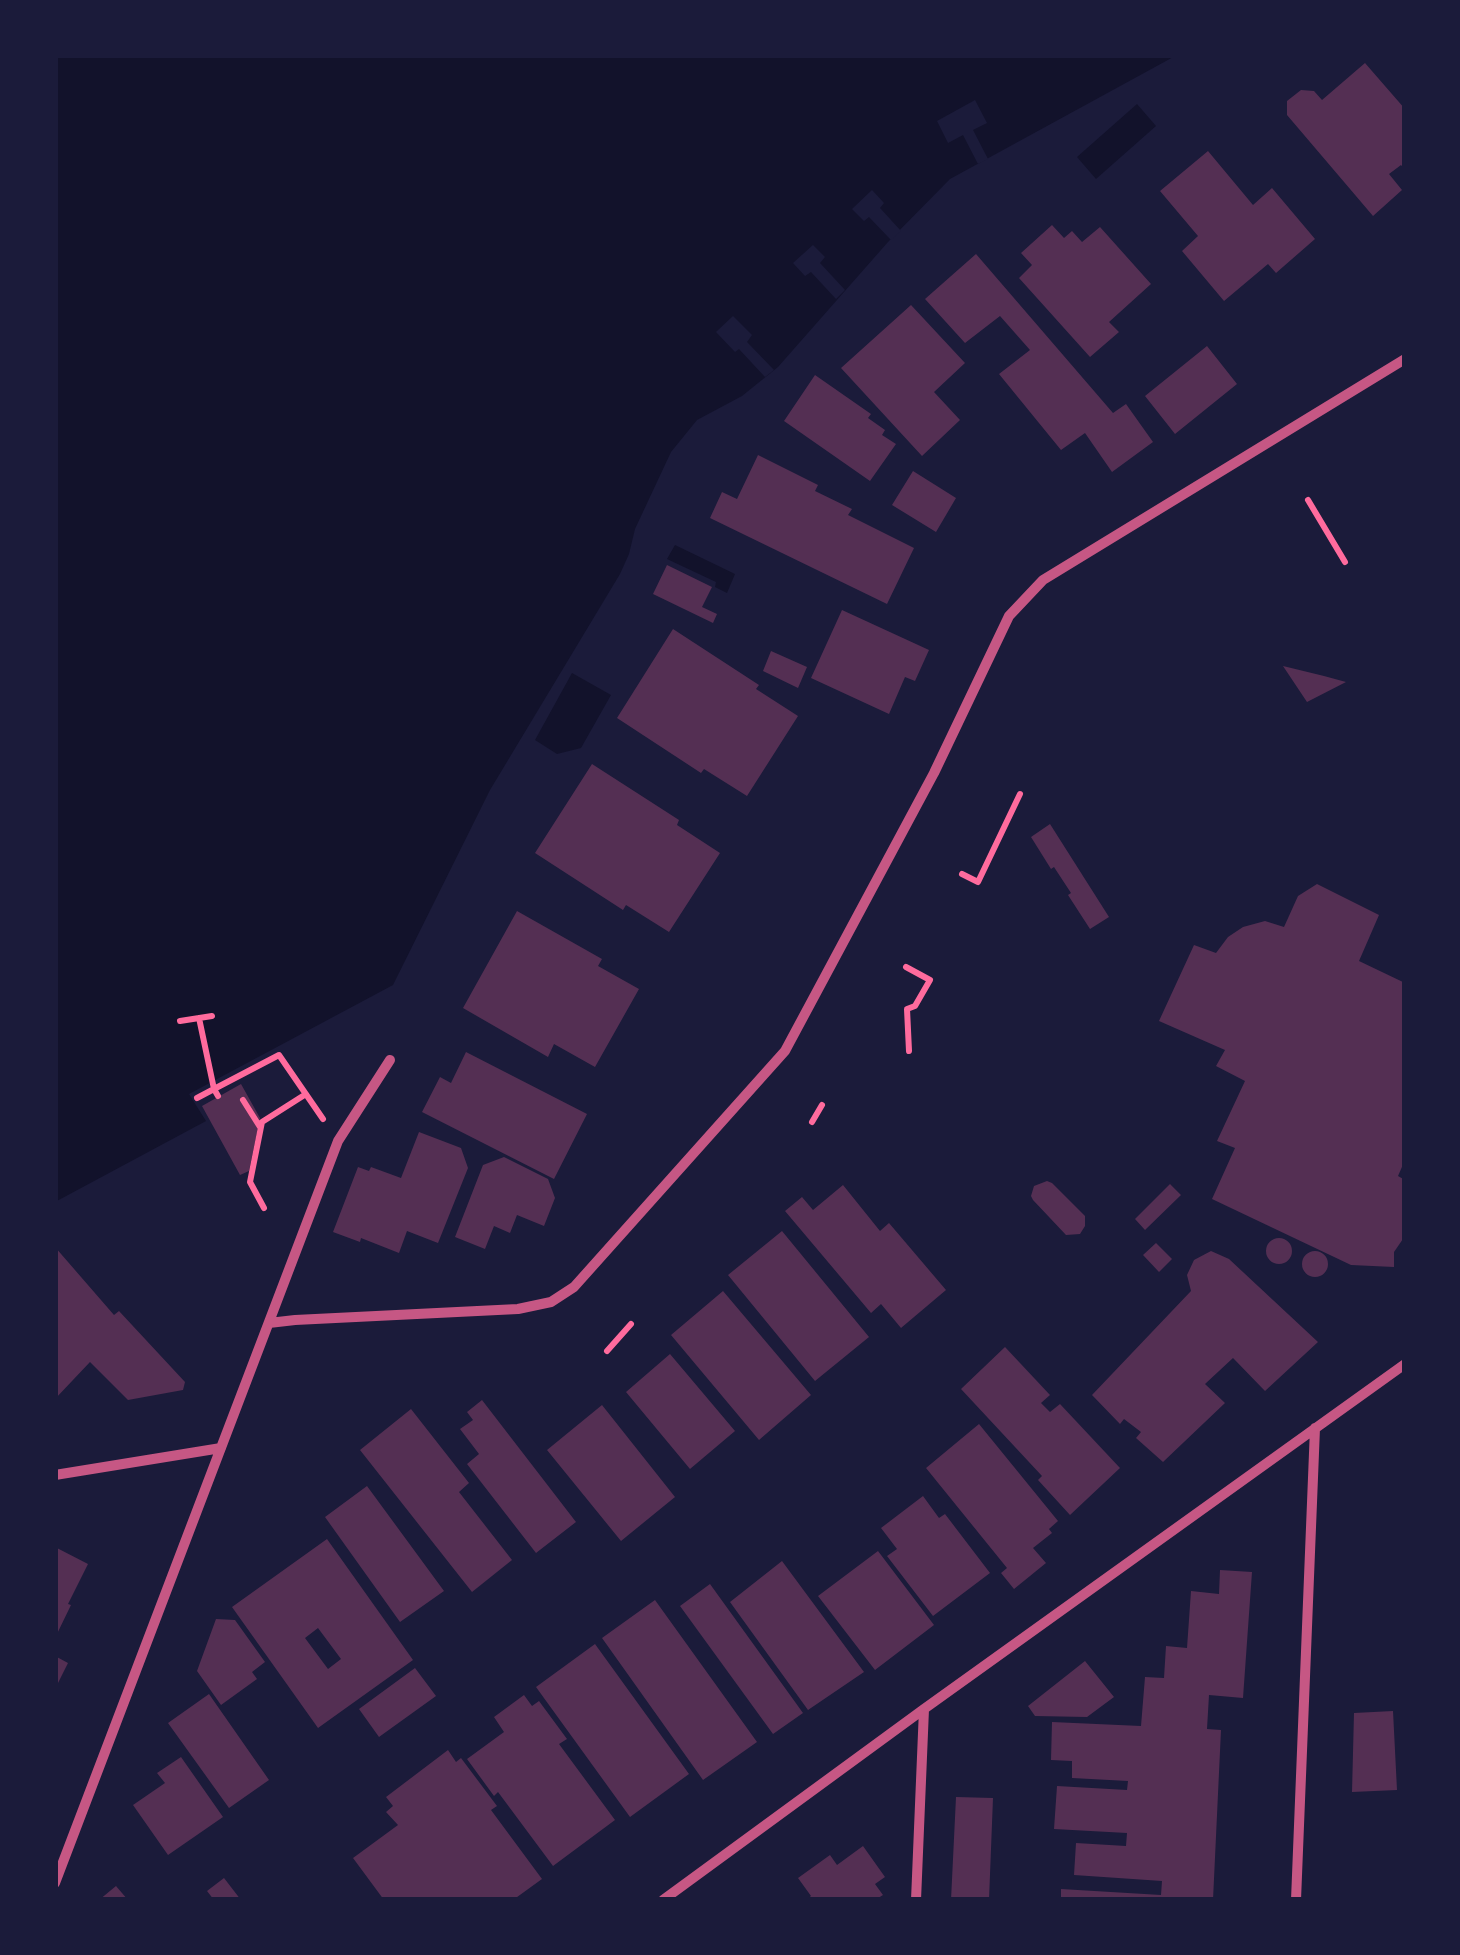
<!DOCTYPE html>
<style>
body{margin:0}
#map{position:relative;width:1460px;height:1955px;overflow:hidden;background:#1b1b3a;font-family:Arial,sans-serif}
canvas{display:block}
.frame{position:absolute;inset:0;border:58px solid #1b1b3a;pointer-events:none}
</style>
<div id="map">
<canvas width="1460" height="1955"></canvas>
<div class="frame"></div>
</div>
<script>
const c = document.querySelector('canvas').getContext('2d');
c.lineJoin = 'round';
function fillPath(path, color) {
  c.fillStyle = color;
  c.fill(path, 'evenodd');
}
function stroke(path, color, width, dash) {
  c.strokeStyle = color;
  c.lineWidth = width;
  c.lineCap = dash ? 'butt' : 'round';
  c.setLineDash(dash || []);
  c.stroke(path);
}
const water = new Path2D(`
 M55 55H1177L950 179 888 242 778 367 742 396 697 420 671 452 635 529 629 554 620 574 490 790 393 985 189 1094 206 1121 55 1202Z
 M1137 104 1156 126 1096 179 1077 157Z
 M675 545 735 574 727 593 715 587 716 582 667 559Z
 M572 673 611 695 581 748 557 754 535 740Z`);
const pier = new Path2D(`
 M975 100 987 123 973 130 988 159 978 164 963 135 948 143 937 121Z
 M872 190 884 203 880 208 901 231 891 240 869 217 864 221 852 209Z
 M813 245 825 257 820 263 845 290 836 299 811 272 805 276 793 263Z
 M733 316 752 335 747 342 774 370 765 377 739 349 735 352 716 332Z`);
const building = new Path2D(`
 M1365 63 1405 109V170L1401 165 1389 174 1402 190 1373 216 1287 115V101L1301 90 1314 91 1322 100Z
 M1208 151 1253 205 1272 188 1315 239 1276 273 1268 264 1224 301 1182 251 1198 236 1160 191Z
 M1052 225 1064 238 1072 231 1082 242 1100 227 1151 284 1109 322 1119 332 1090 357 1019 278 1032 265 1021 253Z
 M976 254 1113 413 1126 404 1153 442 1112 472 1085 433 1061 450 999 374 1030 350 1000 316 965 343 925 299Z
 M911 305 965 363 934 392 960 420 922 456 841 368Z
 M1207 346 1237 384 1175 434 1145 396Z
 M815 375 871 414 868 418 885 430 882 435 896 444 870 481 784 421Z
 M758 455 818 485 815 491 852 509 848 515 914 548 887 604 710 518 722 492 737 499Z
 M913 471 956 498 936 532 892 505Z
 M667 565 712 587 702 607 717 614 713 623 653 594Z
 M842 610 929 650 915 681 905 677 889 714 811 678Z
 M673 629 759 685 756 689 798 716 747 796 704 769 701 773 617 718Z
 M771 651 807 667 798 688 763 671Z
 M1283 666 1324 676 1346 682 1307 702Z
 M592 764 679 820 677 825 720 853 669 932 626 905 623 910 535 853Z
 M1050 824 1109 917 1090 929 1068 895 1071 893 1054 867 1051 869 1031 837Z
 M1317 884 1379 915 1359 961 1405 983V1160L1398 1176 1405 1180V1236L1394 1252V1267L1351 1265 1212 1199 1235 1148 1217 1141 1245 1081 1216 1066 1225 1050 1159 1021 1194 945 1216 953 1228 937 1243 927 1265 921 1284 927 1298 896Z
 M517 911 602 959 598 966 639 989 595 1067 554 1044 548 1057 463 1008Z
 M466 1052 587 1114 554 1179 422 1112 440 1077 451 1083Z
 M241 1084 260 1118 249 1171 240 1175 202 1106Z
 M419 1132 461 1148 468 1168 438 1243 407 1231 399 1253 361 1238 360 1242 333 1232 358 1167 369 1171 371 1167 401 1178Z
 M504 1157 548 1179 555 1198 544 1226 517 1215 510 1233 494 1226 485 1249 455 1237 483 1165Z
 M1047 1181 1052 1183 1085 1216V1226L1080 1234 1066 1235 1033 1200 1031 1196 1034 1186Z
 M1170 1184 1181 1195 1145 1230 1135 1219Z
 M843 1185 880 1231 889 1223 946 1290 901 1328 881 1304 871 1313 785 1211 802 1197 813 1210Z
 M782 1231 869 1337 815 1381 728 1275Z
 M1266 1251a13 13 0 1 1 26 0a13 13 0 1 1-26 0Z
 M1156 1243 1172 1259 1159 1272 1143 1255Z
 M55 1247 114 1315 119 1311 185 1382 183 1390 128 1400 90 1362 55 1399Z
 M1302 1264a13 13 0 1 1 26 0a13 13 0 1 1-26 0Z
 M1211 1251 1229 1259 1318 1342 1265 1391 1233 1358 1205 1384 1225 1403 1163 1462 1136 1438 1141 1432 1124 1419 1120 1424 1092 1395 1191 1291 1187 1275 1194 1260Z
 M723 1291 811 1395 759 1440 671 1335Z
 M1005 1347 1050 1395 1041 1403 1050 1412 1060 1404 1120 1468 1070 1515 1038 1480 1042 1476 961 1389Z
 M670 1354 735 1431 690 1469 626 1392Z
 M482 1400 576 1522 536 1553 467 1464 479 1454 460 1429 473 1420 467 1412Z
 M602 1405 675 1497 621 1541 547 1450Z
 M411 1409 469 1483 459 1492 512 1560 472 1592 360 1450Z
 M979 1424 1058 1521 1049 1529 1052 1533 1033 1548 1046 1563 1014 1589 1001 1573 1007 1568 926 1468Z
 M367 1486 444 1591 400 1622 325 1517Z
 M923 1496 939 1518 945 1514 990 1573 933 1616 887 1556 897 1549 881 1528Z
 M327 1539 413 1660 318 1728 232 1607ZM318 1628 341 1659 328 1669 305 1638Z
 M55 1547 88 1564 68 1604 71 1605 55 1638Z
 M878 1551 934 1625 875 1670 818 1596Z
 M782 1561 864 1672 808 1710 730 1602Z
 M1220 1570 1252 1572 1243 1698 1209 1695 1207 1729 1221 1730 1213 1900H1061V1889L1161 1895 1162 1881 1074 1875 1076 1843 1126 1846 1127 1833 1054 1829 1057 1786 1127 1790 1128 1781 1072 1778V1761L1051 1760 1052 1722 1141 1726 1145 1677 1164 1678 1166 1646 1187 1648 1191 1591 1219 1594Z
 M710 1584 803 1713 773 1734 680 1606Z
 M655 1600 757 1742 703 1780 602 1638Z
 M216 1619 235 1620 265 1662 252 1672 257 1679 221 1705 197 1671Z
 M595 1644 689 1774 630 1817 536 1687Z
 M55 1656 68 1663 55 1689Z
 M1085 1661 1114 1697 1087 1717 1035 1716 1028 1706Z
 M415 1668 436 1696 379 1737 359 1709Z
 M209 1694 269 1780 229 1808 168 1723Z
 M524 1695 532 1706 539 1701 567 1739 559 1744 615 1820 553 1866 498 1792 494 1796 467 1759 504 1732 494 1717Z
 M1393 1711 1397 1790 1352 1792 1354 1713Z
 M448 1750 456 1762 461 1758 497 1806 491 1810 542 1879 513 1900H384L353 1858 398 1825 386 1812 393 1806 386 1797Z
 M181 1757 223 1817 168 1855 133 1805 165 1783 157 1773Z
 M956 1797 993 1798 989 1900H951Z
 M863 1846 885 1877 875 1884 883 1895 875 1900H806L811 1896 798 1878 830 1855 837 1865Z
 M224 1878 241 1900H214L207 1891Z
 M116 1886 128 1900H99Z`);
const path = new Path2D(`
 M1308 500 1345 562
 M962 874 978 882 1020 794
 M906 967 930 980 915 1006 907 1009 909 1051
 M199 1018 214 1089 279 1055 323 1119
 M180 1021 212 1016
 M197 1098 214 1089 218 1096
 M243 1100 260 1127
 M812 1122 822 1105
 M264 1208 250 1182 262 1122 306 1094
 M607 1351 631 1324`);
const minor = new Path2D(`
 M269 1323 295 1320 518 1309 551 1302 574 1287 785 1051 934 773 1009 616 1043 580 1405 359
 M55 1475 221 1448
 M55 1883 338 1141 390 1060
 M663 1900 924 1709 1405 1364
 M916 1900 924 1709
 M1296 1900 1315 1428`);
fillPath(water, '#12122b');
fillPath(pier, '#1b1b3a');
fillPath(building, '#542f53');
stroke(path, '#ff6b9d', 6);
stroke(minor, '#c65784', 10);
</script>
